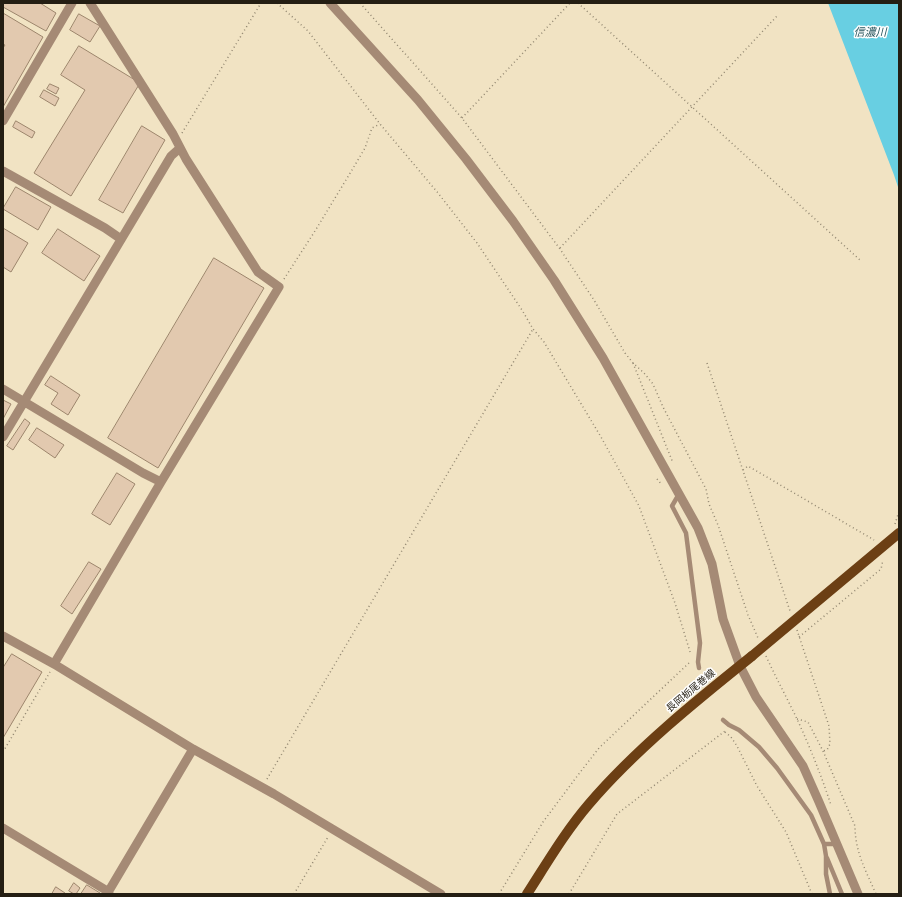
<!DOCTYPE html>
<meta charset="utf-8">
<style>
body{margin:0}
#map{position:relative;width:902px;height:897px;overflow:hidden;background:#f1e3c3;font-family:"Noto Serif",serif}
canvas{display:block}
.frame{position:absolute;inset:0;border:4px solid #241e13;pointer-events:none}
</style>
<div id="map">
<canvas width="902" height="897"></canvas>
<div class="frame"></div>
</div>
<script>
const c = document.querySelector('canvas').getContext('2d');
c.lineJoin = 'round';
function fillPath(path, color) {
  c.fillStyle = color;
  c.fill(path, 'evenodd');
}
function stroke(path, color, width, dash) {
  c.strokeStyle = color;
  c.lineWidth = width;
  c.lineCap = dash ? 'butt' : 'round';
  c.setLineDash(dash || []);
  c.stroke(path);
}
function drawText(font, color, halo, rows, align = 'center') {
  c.font = font + ' "Noto Serif","Noto Sans JP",serif';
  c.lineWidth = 3;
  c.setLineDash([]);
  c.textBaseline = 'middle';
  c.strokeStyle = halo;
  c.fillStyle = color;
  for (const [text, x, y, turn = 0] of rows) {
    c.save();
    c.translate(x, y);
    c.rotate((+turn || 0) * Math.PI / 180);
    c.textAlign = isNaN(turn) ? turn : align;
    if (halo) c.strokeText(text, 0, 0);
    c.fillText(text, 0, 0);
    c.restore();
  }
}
const water = new Path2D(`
 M828 3H899V190L894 175Z`);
const building = new Path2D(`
 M3 3H40L56 13 46 31 3 7Z
 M3 13 43 37 3 107V48L5 45 3 44Z
 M79 14 100 26 90 42 70 30Z
 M79 46 140 83 71 196 34 173 85 90 61 75Z
 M50 84 59 88 56 94 47 89Z
 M44 90 59 98 55 106 40 97Z
 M16 121 35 132 32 138 13 127Z
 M142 126 165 140 123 213 99 200Z
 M16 187 51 207 38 230 3 209Z
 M3 228 28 243 11 272 3 267Z
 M58 229 100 256 84 281 42 253Z
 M214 258 264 288 158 468 108 438Z
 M51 376 80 395 68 415 51 404 58 393 45 385Z
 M3 400 11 404 3 419Z
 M25 419 30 423 13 450 7 446Z
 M37 428 64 445 55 458 29 440Z
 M117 473 135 484 110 525 92 514Z
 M89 562 101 569 72 614 61 606Z
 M12 654 42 672 3 738V668Z
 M74 883 80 888 76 894H74L69 891Z
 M87 885 100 893 99 894H81Z
 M56 887 65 893V894H52Z`);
const path = new Path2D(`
 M277 3 308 31 380 124 438 193 477 243 522 310 533 329 544 342 601 437 639 506 675 603 691 655
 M360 3 462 118 560 249 594 300 625 353 633 363 644 373 653 384 663 407 706 489 709 504 718 525 748 615 758 638
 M578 3 860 260
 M462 118 570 3
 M182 133 261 3
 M560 248 777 16
 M284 279 315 231 352 170 365 148 372 128 380 124
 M633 363 673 463
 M707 363 790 611
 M743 470 748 466 874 540
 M657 479 662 485
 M895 524 899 511
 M797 630 829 726 830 744 827 750 823 751
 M799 637 881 569 883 560
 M766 656C776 678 787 698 797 719 810 747 821 775 831 805
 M797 719 808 722 823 751 855 826C855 852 866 871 876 894
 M725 732 731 737 737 746 757 786 786 832 812 894
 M3 752 50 672
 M267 779 533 329
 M294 894 328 837
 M499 894 543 822 578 775 599 748 691 661
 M569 894 617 814 725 731`);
const lane = new Path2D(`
 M679 494 672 506 686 533 700 643 698 662 699 668
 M723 720 729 725 739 730 759 747 777 768 811 815 824 844H837
 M824 844 826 856V874L830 894
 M827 858 842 894`);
const street = new Path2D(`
 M330 3 418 100 466 159 513 221 554 280 603 358 698 528 712 564 723 619 740 666 756 697 803 766 819 802 858 894
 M3 121 72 3
 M3 171 105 228 121 239
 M3 389 143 473 161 482
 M3 437 171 156 180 148
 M3 636 54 664 193 749 274 794 441 894
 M54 664 161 482 279 287 258 272 186 159 173 134 90 3
 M3 828 109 892
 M107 894 193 749`);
const primary = new Path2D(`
 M527 894C547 863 565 832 589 804 635 750 697 700 752 656`);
const primaryBridge = new Path2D(`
 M752 656 899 533`);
const streetNames = [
 ["長岡栃尾巻線",691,691,-40]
];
const waterNames = [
 ["信濃川",870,33]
];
fillPath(water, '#68cfe2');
fillPath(building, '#e2c9af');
stroke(building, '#9c856c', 1);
stroke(path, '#938872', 1.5, [1, 3]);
stroke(lane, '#a58a75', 4.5);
stroke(street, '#a58a75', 9);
stroke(primary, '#6c3f14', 10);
stroke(primaryBridge, '#6c3f14', 10);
drawText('10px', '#241e13', '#fff', streetNames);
drawText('italic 11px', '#26545c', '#fff', waterNames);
</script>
